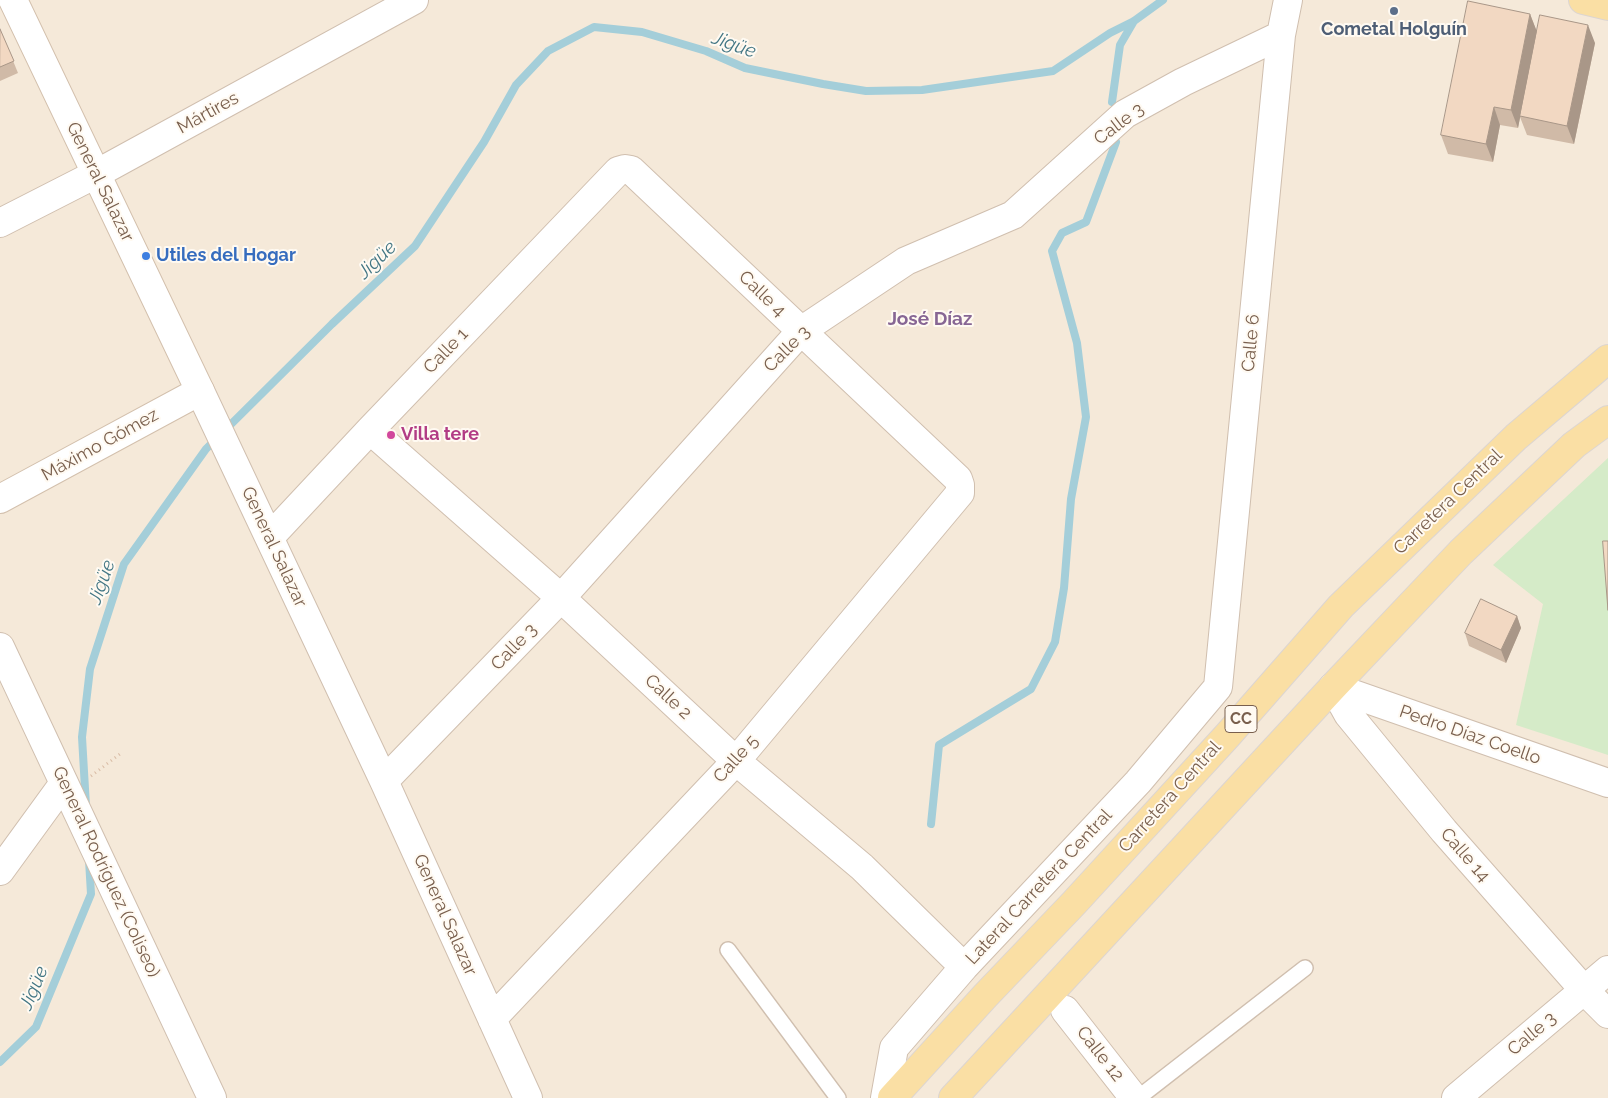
<!DOCTYPE html>
<meta charset="utf-8">
<style>
body{margin:0}
canvas{display:block;background:#fdf7eb}
</style>
<canvas width="1608" height="1098"></canvas>
<script>
const c = document.querySelector('canvas').getContext('2d');
c.lineJoin = 'round';
function fillPath(path, color) {
  c.fillStyle = color;
  c.fill(path, 'evenodd');
}
function stroke(path, color, width, dash) {
  c.strokeStyle = color;
  c.lineWidth = width;
  c.lineCap = dash ? 'butt' : 'round';
  c.setLineDash(dash || []);
  c.stroke(path);
}
function drawText(font, color, halo, rows, align = 'center') {
  c.font = font + ' Raleway,sans-serif';
  c.lineWidth = 4;
  c.setLineDash([]);
  c.textBaseline = 'middle';
  c.strokeStyle = halo;
  c.fillStyle = color;
  for (const [text, x, y, turn = 0] of rows) {
    c.save();
    c.translate(x, y);
    c.rotate((+turn || 0) * Math.PI / 180);
    c.textAlign = isNaN(turn) ? turn : align;
    if (halo) c.strokeText(text, 0, 0);
    c.fillText(text, 0, 0);
    c.restore();
  }
}
const residential = new Path2D(`
 M0 0H1608V1098H0Z`);
const green = new Path2D(`
 M1608 458V755L1516 725 1543 604 1493 565Z`);
const stream = new Path2D(`
 M1112 102 1120 45 1134 21
 M86 806 82 737 90 669 124 564 206 449 332 324 415 246 484 142 516 85 548 51 594 27 642 32 706 51 745 68 823 84 866 91 922 90 1053 71 1110 33 1134 21 1163 0
 M931 824 939 745 1031 689 1055 642 1064 588 1071 499 1086 417 1077 343 1052 251 1062 233 1086 222 1116 142
 M0 1062 36 1027 91 894 89 860`);
const path = new Path2D(`
 M91 776 120 754`);
const lane = new Path2D(`
 M728 950 838 1098
 M1138 1098 1305 968`);
const street = new Path2D(`
 M0 223 96 174 414 0
 M200 391 384 781 528 1098
 M370 430 561 598 736 761 862 867 964 967
 M270 537 370 430 618 171 625 169 631 170 958 479 960 485V493L736 761 492 1019
 M0 647 212 1098
 M1333 687 1348 714 1444 831 1584 990 1608 1014
 M1333 687 1608 783
 M384 781 561 598 801 331 906 261 1013 215 1125 114 1183 82 1281 35
 M0 871 64 783
 M1065 1010 1134 1098
 M885 1098 894 1048 964 967 1138 782 1218 687 1281 35 1288 0
 M1456 1098 1608 970`);
const secondary = new Path2D(`
 M0 499 200 391 13 0`);
const primary = new Path2D(`
 M1583 0 1608 6
 M892 1098 986 995 1074 903 1227 736 1341 606 1516 437 1608 359
 M953 1098 1333 687 1461 552 1574 445 1608 420`);
const wall = new Path2D(`
 M1530 14 1537 32 1595 43 1574 144 1527 135 1520 117 1518 128 1500 125 1493 162 1448 154 1441 135Z
 M0 29 18 73 0 81Z
 M1517 616 1521 628 1506 663 1469 646 1465 633Z`);
const shadedWall = new Path2D(`
 M1530 14 1537 32 1518 128 1511 110Z
 M1588 25 1595 43 1574 144 1567 126Z
 M1494 107 1500 125 1493 162 1486 144Z
 M1517 616 1521 628 1506 663 1501 650Z`);
const building = new Path2D(`
 M1468 1 1530 14 1511 110 1494 107 1486 144 1441 135Z
 M1540 15 1588 25 1567 126 1520 116Z
 M0 29 14 61 0 67Z
 M1603 541H1608V610Z
 M1481 599 1517 616 1501 650 1465 633Z`);
const markers = [
 [1394,11,5,"#5c6f8a"],
 [146,256,5,"#3f7fe0"],
 [391,435,5,"#d1479c"]
];
const shields = [
 [1241,719,32]
];
const shieldNames = [
 ["CC",1241,719]
];
const serviceNames = [
 ["Cometal Holguín",1394,30]
];
const streetNames = [
 ["Mártires",208,113,-29],
 ["Calle 3",1119,124,-37],
 ["General Salazar",100,182,64],
 ["Calle 4",762,294,44],
 ["Calle 6",1251,343,-85],
 ["Calle 3",787,349,-45],
 ["Calle 1",446,351,-46],
 ["Máximo Gómez",100,445,-29],
 ["Carretera Central",1448,502,-44],
 ["General Salazar",274,547,65],
 ["Calle 3",514,647,-46],
 ["Calle 2",668,697,43],
 ["Pedro Díaz Coello",1470,735,19],
 ["Calle 5",736,759,-48],
 ["Carretera Central",1170,797,-48],
 ["Calle 14",1465,855,49],
 ["General Rodríguez (Coliseo)",106,872,65],
 ["Lateral Carretera Central",1039,887,-47],
 ["General Salazar",445,915,66],
 ["Calle 3",1532,1034,-40],
 ["Calle 12",1100,1054,52]
];
const shopNames = [
 ["Utiles del Hogar",156,256]
];
const hotelNames = [
 ["Villa tere",401,435]
];
const waterNames = [
 ["Jigüe",734,45,20],
 ["Jigüe",377,260,-44],
 ["Jigüe",102,582,-70],
 ["Jigüe",34,988,-67]
];
const neighbourhoodNames = [
 ["José Díaz",930,319]
];
fillPath(residential, '#f5e9d9');
fillPath(green, '#d5ebc8');
stroke(stream, '#a4ced9', 8);
stroke(lane, '#d0bfaf', 18);
stroke(street, '#d0bfaf', 30);
stroke(secondary, '#d3c0ad', 30);
stroke(primary, '#dcd5d1', 30);
stroke(path, '#d8bba4', 3, [1, 4]);
stroke(lane, '#fff', 15);
stroke(street, '#fff', 28);
stroke(secondary, '#fff', 28);
stroke(primary, '#fadfa4', 28);
fillPath(wall, '#d0baa7');
fillPath(shadedWall, '#a99788');
fillPath(building, '#f2d8c2');
stroke(building, '#a99788', 1);
for (const [x, y, r, color] of markers) {
  const dot = new Path2D();
  dot.arc(x, y, r, 0, 2 * Math.PI);
  c.fillStyle = color;
  c.fill(dot);
  stroke(dot, '#fffaf2', 2);
}
for (const [x, y, w] of shields) {
  const box = new Path2D();
  box.roundRect(x - w / 2, y - 13.5, w, 27, 4);
  c.fillStyle = '#fffaf2';
  c.fill(box);
  stroke(box, '#795f4d', 1);
}
drawText('bold 16px', '#795f4d', null, shieldNames);
drawText('bold 18px', '#4e5e75', '#fffaf2', serviceNames);
drawText('18px', '#795f4d', '#fffaf2', streetNames);
drawText('bold 18px', '#366cbe', '#fffaf2', shopNames, 'left');
drawText('bold 18px', '#b23c85', '#fffaf2', hotelNames, 'left');
drawText('italic 19px', '#437684', '#fffaf2', waterNames);
drawText('bold 19px', '#876694', '#fffaf2', neighbourhoodNames);
</script>
